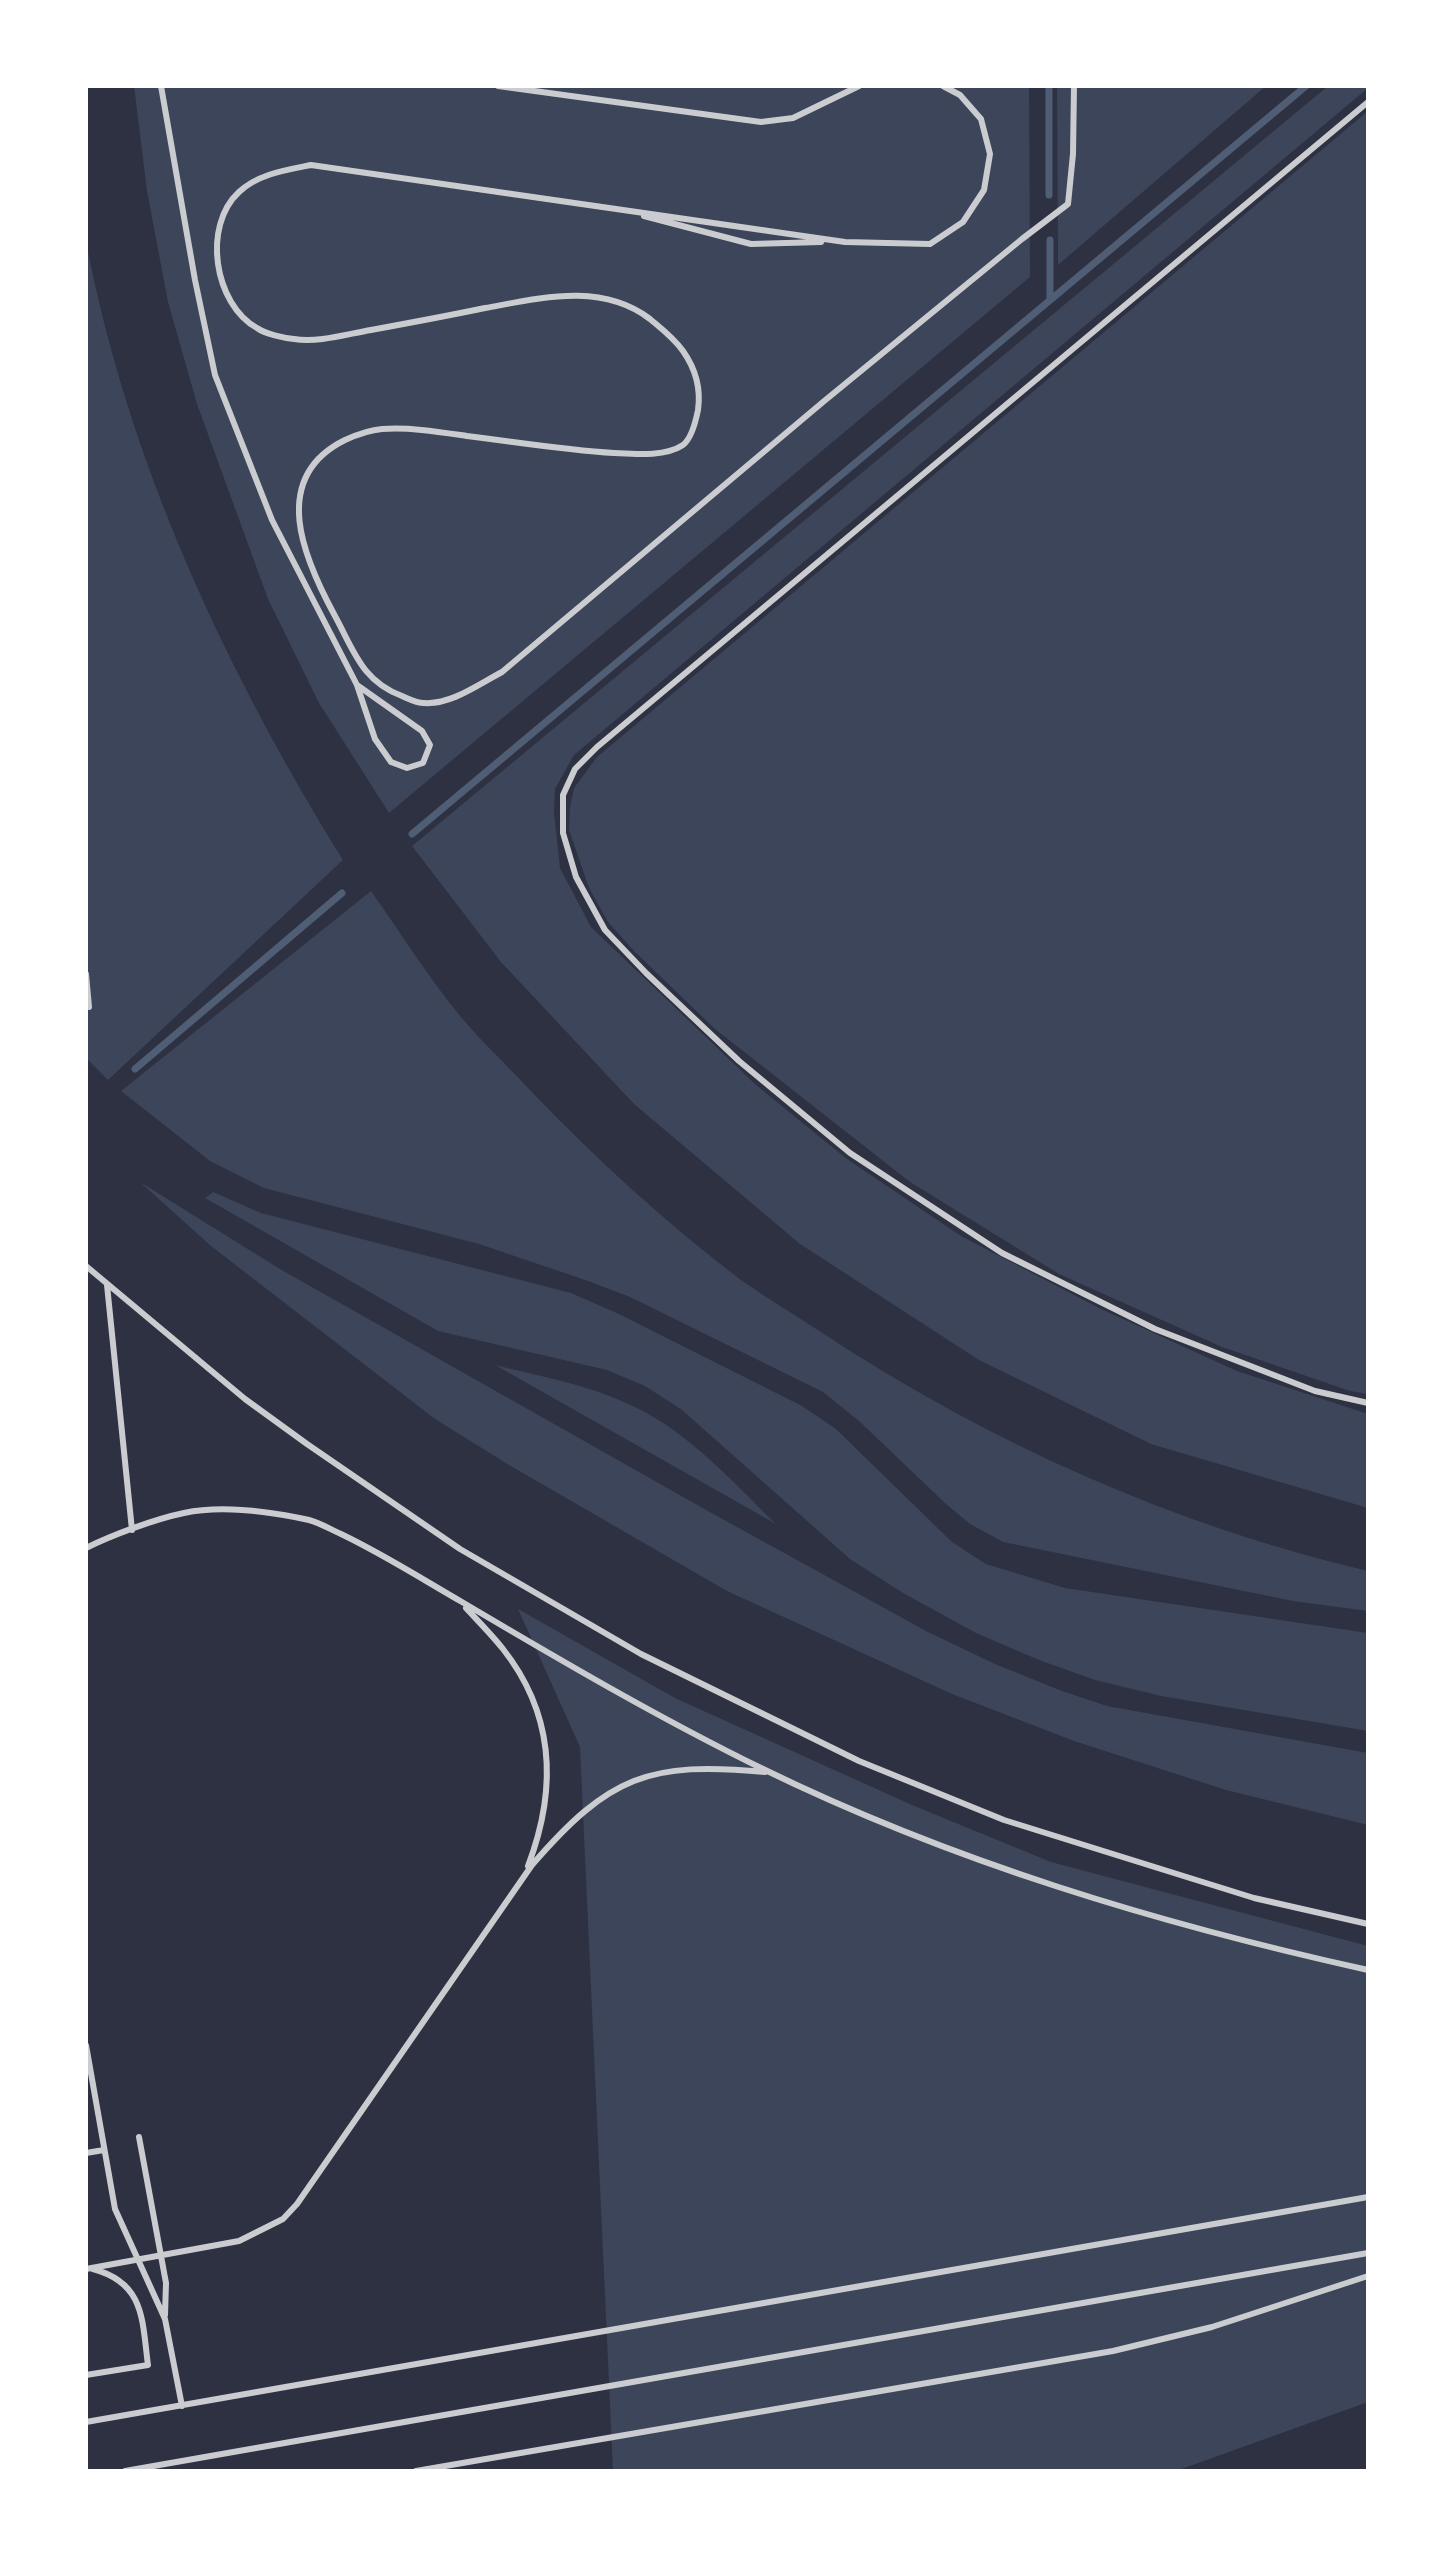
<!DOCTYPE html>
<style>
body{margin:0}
#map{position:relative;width:1454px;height:2557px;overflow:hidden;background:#2d3142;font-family:Barlow,sans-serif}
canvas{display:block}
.frame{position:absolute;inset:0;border:88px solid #fff;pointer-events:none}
</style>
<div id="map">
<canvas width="1454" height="2557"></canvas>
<div class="frame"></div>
</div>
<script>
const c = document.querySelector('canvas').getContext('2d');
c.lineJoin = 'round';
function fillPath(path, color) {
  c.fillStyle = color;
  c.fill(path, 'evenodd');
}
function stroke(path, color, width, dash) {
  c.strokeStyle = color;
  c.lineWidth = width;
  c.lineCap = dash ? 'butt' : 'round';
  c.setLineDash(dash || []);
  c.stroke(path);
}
const green = new Path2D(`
 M134 86H1029L1030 277 389 813 319 703 268 599 197 404 168 302 147 191Z
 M1057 86H1266L1058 265Z
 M1328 86H1368V88L574 755 555 789 554 812 560 868 591 927 756 1085 847 1159 961 1236 1101 1309 1237 1371 1368 1414V1508L1151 1444 979 1360 800 1244 634 1104 501 962 412 846Z
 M1368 111V1394L1350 1391 1222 1347 1059 1274 910 1182 715 1029 634 951 608 922 589 888 569 830 570 807 574 788 597 757Z
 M86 241C128 462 225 669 343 860L108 1080 86 1058Z
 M371 891C400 932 428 977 461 1017 482 1042 507 1065 529 1089 595 1158 665 1222 741 1280 768 1299 797 1316 824 1334 990 1443 1175 1526 1368 1571V1611L1293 1601 1003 1542 970 1524 946 1504 859 1421 823 1392 630 1297 588 1281 479 1244 264 1188 210 1161 121 1091Z
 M140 1182 280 1269 708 1511 928 1632 995 1664 1062 1691 1107 1706 1368 1753V1825L1226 1790 1074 1741 952 1694 727 1591 509 1465 435 1419 211 1246Z
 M213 1192 261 1213 571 1293 619 1314 802 1406 836 1429 952 1542 986 1564 1065 1588 1368 1633V1731L1161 1696 1095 1680 1039 1660 976 1633 903 1593 850 1559 682 1410 645 1386 607 1370 438 1331 205 1198Z
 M495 1365C544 1377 595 1386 641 1410 692 1436 735 1484 776 1524Z
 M518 1609 675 1698 912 1805 1051 1862 1368 1946V2402L1176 2471H613L580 1747Z`);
const stream = new Path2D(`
 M1049 86V195
 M1050 240V299
 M412 834 1306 86
 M135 1069 342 893`);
const service = new Path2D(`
 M161 86 195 280 215 375 272 520 357 685 375 739 391 762 407 768 423 763 430 745 422 731 357 685
 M498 86 761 122 793 118 859 86
 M943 86 960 95 981 119 990 154 984 190 963 222 930 244 845 242 311 165C286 170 258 174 239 192 202 226 214 304 257 328 265 334 284 338 294 339 318 343 347 334 371 330 409 323 447 316 485 308 541 298 601 282 650 319 662 329 674 338 683 351 695 368 701 389 698 410 696 420 692 438 683 445 665 457 634 454 614 453 565 450 516 442 467 436 440 432 410 427 382 429 370 430 356 435 345 440 268 478 304 559 335 616 354 651 362 681 402 696 409 699 416 703 424 703 451 705 479 684 502 672L823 402 1022 239 1068 204 1073 154 1074 86
 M1368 102 597 747 575 769 563 795V833L576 877 605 930 646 973 739 1061 850 1153 1002 1253 1155 1329 1315 1391 1368 1403
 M644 216 751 244 821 242
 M86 974 89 1007
 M86 1266 245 1399 307 1444 460 1549 641 1654 859 1761 1004 1820 1254 1898 1368 1924
 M107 1285 132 1530
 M86 1548C112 1535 155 1519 184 1513 221 1505 272 1512 309 1520 320 1523 330 1529 341 1534 383 1554 422 1579 462 1602 560 1660 659 1718 761 1768 953 1862 1160 1924 1368 1970
 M466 1608C478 1621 492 1635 503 1649 555 1715 557 1790 528 1866
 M86 2045 115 2209 165 2319 182 2406
 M139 2137 166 2283 165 2315
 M86 2153 104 2150
 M86 2269 239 2241 283 2219 297 2204 532 1865C609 1776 649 1761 765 1772
 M86 2375 148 2365C142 2320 145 2283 93 2269
 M86 2422 1368 2197
 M125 2471 1368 2253
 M416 2471 1113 2351 1212 2327 1368 2276`);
fillPath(green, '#3c4559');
stroke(stream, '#4f5d75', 7);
stroke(service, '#caccd0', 6);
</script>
